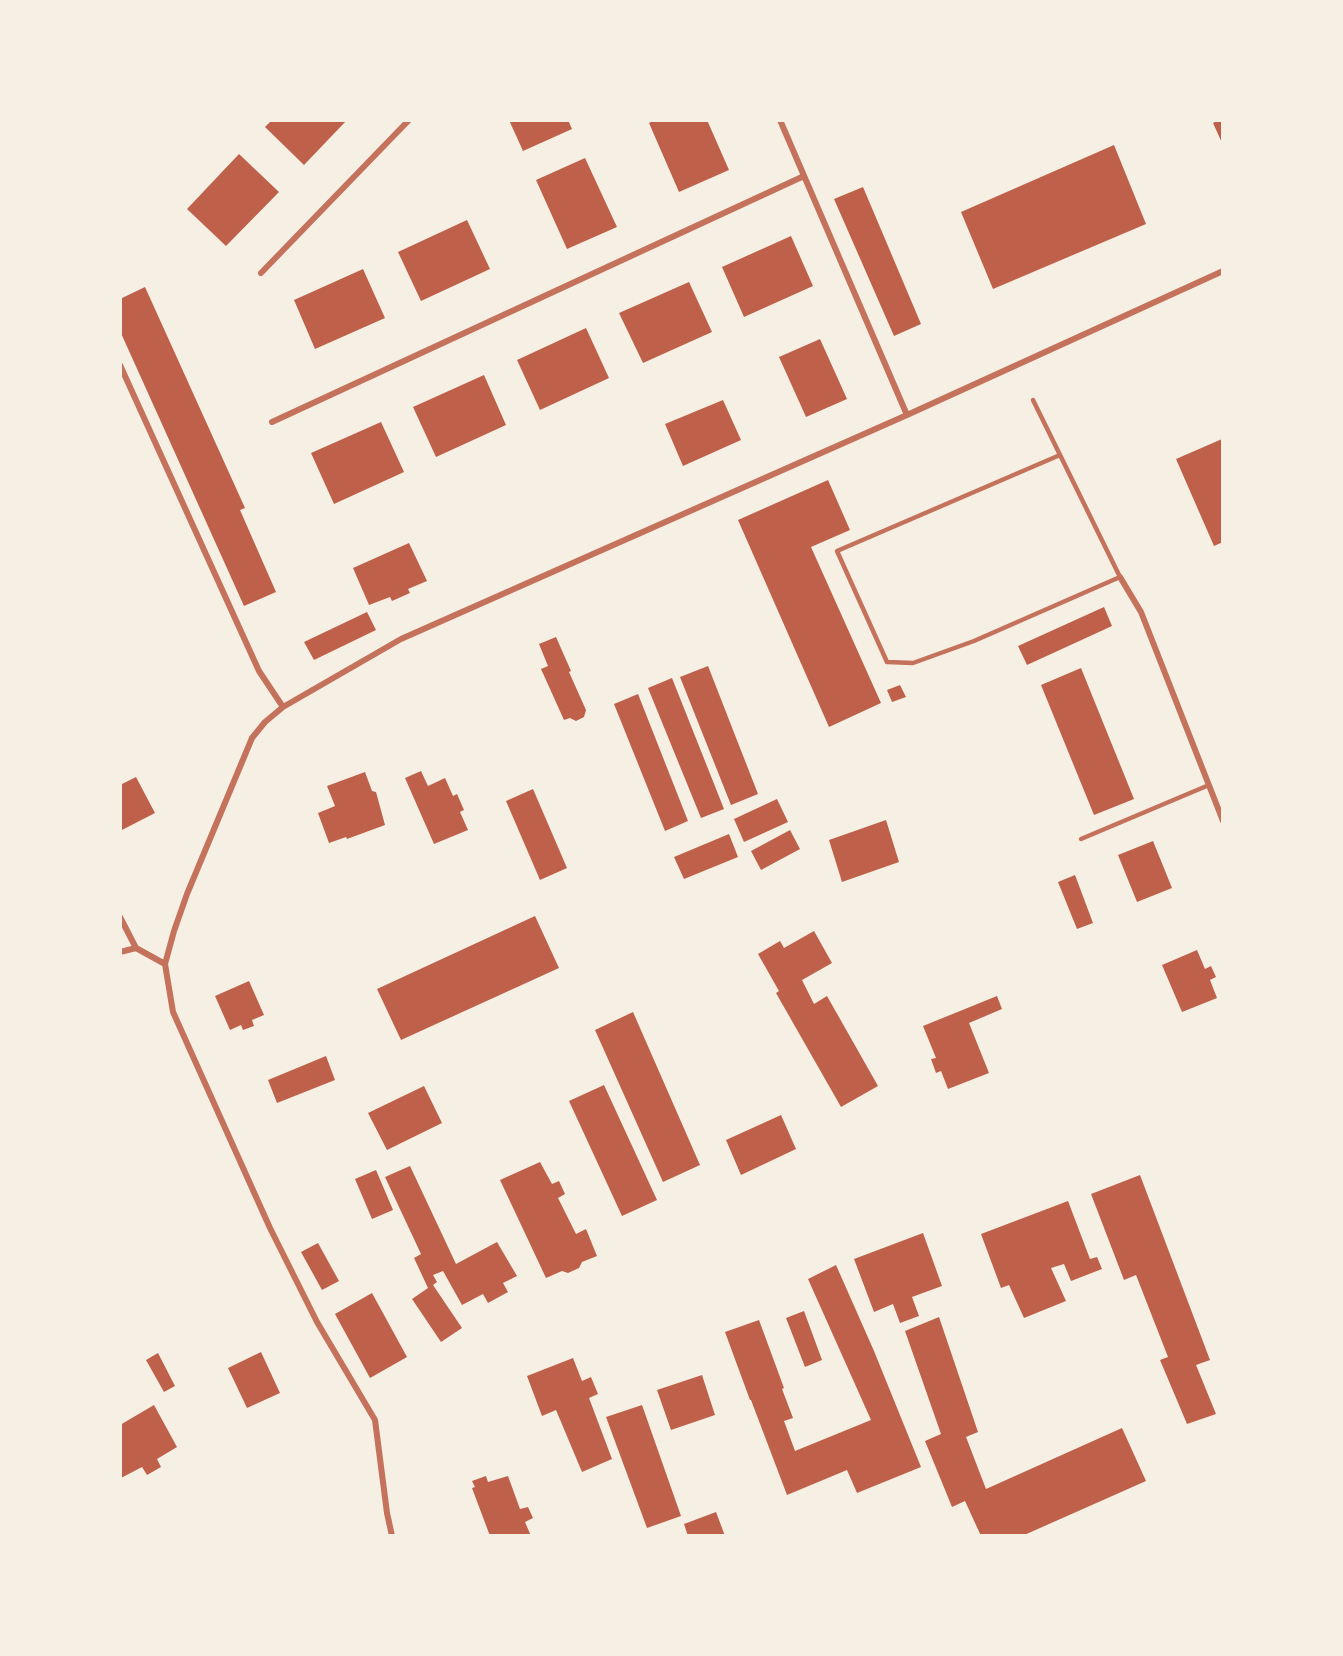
<!DOCTYPE html>
<style>
body{margin:0}
#map{position:relative;width:1343px;height:1656px;overflow:hidden;background:#f6efe4;font-family:"Noto Sans",sans-serif}
canvas{display:block}
.frame{position:absolute;inset:0;border:122px solid #f6efe4;pointer-events:none}
</style>
<div id="map">
<canvas width="1343" height="1656"></canvas>
<div class="frame"></div>
</div>
<script>
const c = document.querySelector('canvas').getContext('2d');
c.lineJoin = 'round';
function fillPath(path, color) {
  c.fillStyle = color;
  c.fill(path, 'evenodd');
}
function stroke(path, color, width, dash) {
  c.strokeStyle = color;
  c.lineWidth = width;
  c.lineCap = dash ? 'butt' : 'round';
  c.setLineDash(dash || []);
  c.stroke(path);
}
const building = new Path2D(`
 M272 120H347L304 165 265 127Z
 M509 120H568L572 129 523 151Z
 M655 120H707L729 170 679 192 649 123Z
 M1219 120H1223V145L1213 123Z
 M1114 145 1146 224 993 289 961 212Z
 M239 154 279 192 226 246 187 209Z
 M585 158 617 227 567 249 536 180Z
 M863 187 921 324 894 336 834 199Z
 M467 220 490 269 421 301 398 252Z
 M791 236 813 286 744 317 722 267Z
 M363 269 385 318 315 349 294 300Z
 M689 282 712 332 643 363 619 313Z
 M145 287 245 508 240 510 276 592 244 606 120 331V299Z
 M586 328 609 378 540 410 517 360Z
 M820 339 847 399 806 417 779 357Z
 M484 375 506 425 436 457 413 407Z
 M723 400 741 440 683 466 665 424Z
 M381 422 404 472 334 504 311 453Z
 M1222 439 1223 542 1214 546 1176 459Z
 M828 480 850 530 811 547 881 703 829 727 738 520Z
 M409 543 427 581 408 589 410 593 392 601 390 597 369 605 353 568Z
 M1104 607 1112 626 1027 665 1018 646Z
 M367 612 376 630 314 660 304 642Z
 M556 637 571 671 569 672 586 710 584 717 576 721 570 718 564 720 541 669 548 666 539 644Z
 M708 666 758 794 731 805 680 677Z
 M1081 668 1134 799 1094 815 1041 685Z
 M672 678 724 809 701 818 648 688Z
 M900 685 906 697 892 702 887 690Z
 M638 694 688 821 665 831 614 704Z
 M421 771 428 786 445 778 453 796 457 794 464 810 460 812 468 830 434 844 405 778Z
 M365 772 372 791 376 792 385 825 347 839 346 837 329 843 318 813 335 806 327 786Z
 M136 777 155 813 120 831V785Z
 M533 789 567 868 540 880 506 801Z
 M777 799 788 822 744 842 734 819Z
 M886 820 899 862 842 882 829 840Z
 M790 830 800 849 761 870 751 851Z
 M729 834 738 857 684 879 674 857Z
 M1153 841 1172 888 1137 902 1118 855Z
 M1075 875 1093 923 1077 929 1058 882Z
 M535 916 559 968 401 1040 377 989Z
 M814 931 832 963 802 980 814 1004 827 996 878 1086 841 1107 776 993 779 991 758 954 780 941 784 948Z
 M1197 950 1205 969 1211 966 1216 977 1210 980 1217 998 1182 1012 1162 965Z
 M249 981 264 1015 252 1020 254 1026 243 1030 241 1025 230 1030 215 996Z
 M997 996 1002 1009 969 1023 989 1073 948 1089 941 1071 936 1073 931 1059 936 1058 923 1026Z
 M633 1012 700 1165 663 1182 595 1030Z
 M326 1056 335 1080 277 1103 268 1080Z
 M604 1085 657 1200 622 1216 569 1101Z
 M424 1086 442 1123 387 1150 368 1113Z
 M781 1115 796 1149 741 1175 726 1140Z
 M540 1162 552 1184 559 1181 565 1194 558 1198 576 1234 586 1229 597 1256 582 1262 579 1268 568 1273 562 1271 546 1278 500 1180Z
 M410 1166 456 1264 497 1242 517 1276 503 1283 508 1292 488 1303 483 1294 462 1305 443 1271 433 1275 437 1282 433 1285 462 1328 441 1342 412 1299 428 1288 414 1258 421 1254 385 1177Z
 M376 1170 393 1210 372 1219 355 1179Z
 M1140 1175 1210 1360 1196 1365 1216 1414 1187 1424 1160 1360 1168 1357 1136 1275 1124 1280 1091 1194Z
 M1068 1201 1090 1259 1097 1257 1102 1269 1071 1281 1064 1264 1051 1268 1066 1301 1024 1318 1009 1285 1001 1288 981 1234Z
 M923 1233 942 1286 912 1297 919 1316 900 1323 893 1304 874 1312 854 1259Z
 M318 1243 339 1281 322 1290 301 1252Z
 M836 1265 874 1351 921 1467 857 1493 847 1470 787 1495 751 1400H750L725 1332 759 1320 784 1388 782 1389 793 1418 784 1421 795 1451 871 1420 808 1279Z
 M372 1293 407 1357 370 1378 335 1314Z
 M804 1311 822 1360 805 1367 786 1318Z
 M939 1317 978 1432 966 1437 986 1489 1122 1428 1146 1481 1022 1536H981L965 1501 952 1507 925 1441 941 1434 905 1331Z
 M261 1352 280 1393 247 1408 228 1368Z
 M158 1353 175 1386 164 1392 146 1360Z
 M573 1358 582 1381 591 1377 598 1394 589 1398 612 1459 582 1472 556 1410 542 1416 527 1376Z
 M702 1375 715 1415 671 1430 657 1390Z
 M154 1405 177 1447 157 1459 161 1467 147 1475 142 1467 121 1478 120 1425Z
 M642 1405 681 1516 647 1528 606 1417Z
 M486 1476 488 1482 508 1476 520 1509 528 1507 533 1518 525 1522 531 1536H490L472 1488 475 1487 472 1481Z
 M716 1512 725 1536H688L684 1524Z`);
const service = new Path2D(`
 M1033 400 1120 577 974 641 913 663 887 662 837 551 1060 455
 M1081 839 1209 785`);
const minor = new Path2D(`
 M780 120 907 415
 M261 273 409 120
 M120 365 259 671 283 707
 M272 422 804 176
 M1120 577 1141 612 1223 821
 M120 917 136 948
 M120 952 136 948 165 964
 M392 1536 387 1513 375 1420 317 1322 270 1228 173 1012 165 964 174 931 187 894 252 738 265 722 283 707 401 639 907 415 1223 271`);
fillPath(building, '#bf614a');
stroke(service, '#c5725c', 4.5);
stroke(minor, '#c5725c', 6);
</script>
